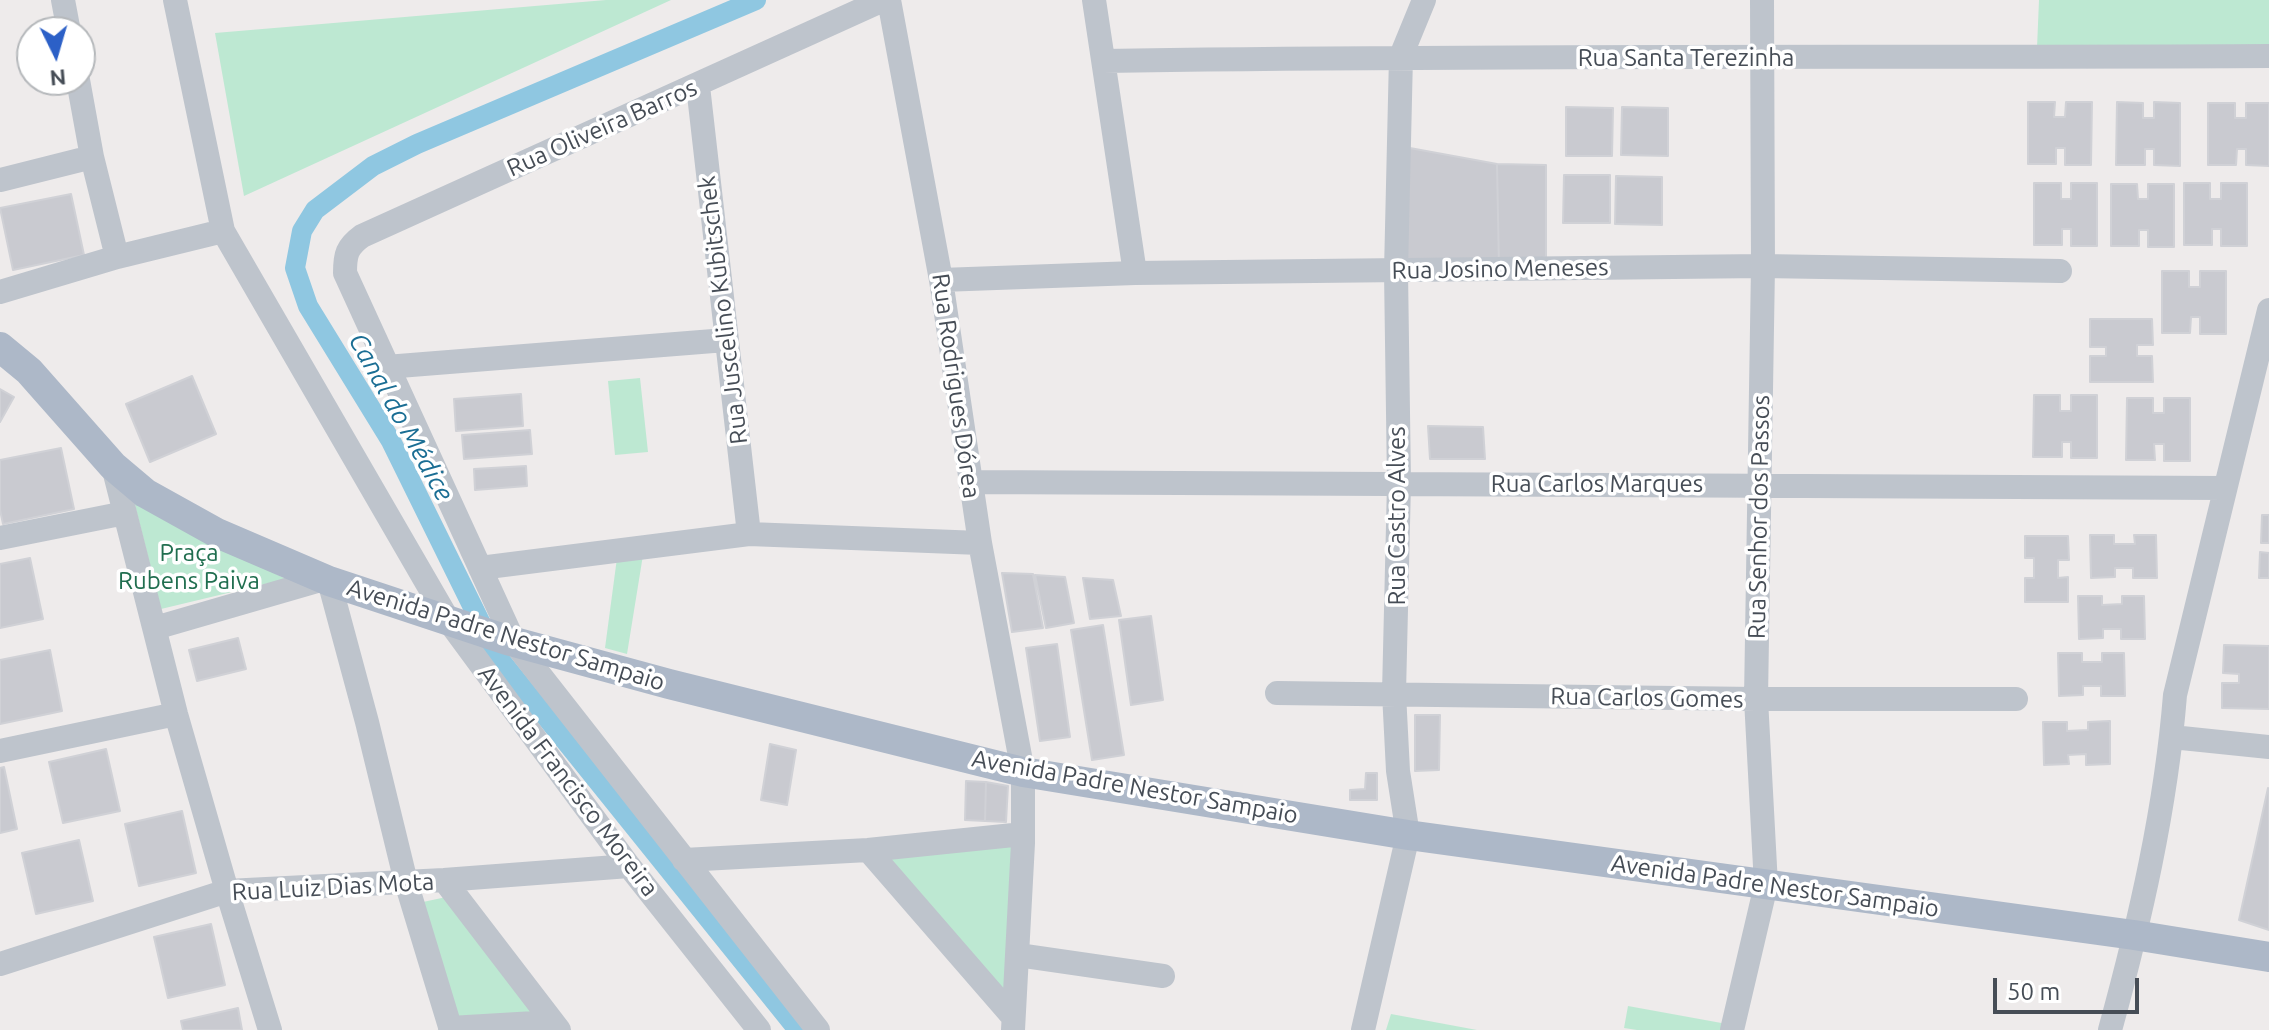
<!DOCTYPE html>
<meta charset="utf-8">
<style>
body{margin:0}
#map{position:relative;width:2269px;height:1030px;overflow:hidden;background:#eeebeb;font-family:Ubuntu,sans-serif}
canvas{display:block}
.north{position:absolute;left:16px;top:16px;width:80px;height:80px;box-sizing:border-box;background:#fff;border:2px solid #b5b8bb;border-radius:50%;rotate:175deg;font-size:22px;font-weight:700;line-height:32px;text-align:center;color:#464d56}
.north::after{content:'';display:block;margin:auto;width:28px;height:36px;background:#2c60c7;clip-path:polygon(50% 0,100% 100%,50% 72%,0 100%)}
.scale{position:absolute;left:1993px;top:978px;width:146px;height:36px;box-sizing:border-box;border:4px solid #464d56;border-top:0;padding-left:10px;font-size:24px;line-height:28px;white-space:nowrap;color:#464d56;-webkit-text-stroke:6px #fff;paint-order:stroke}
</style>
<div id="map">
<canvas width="2269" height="1030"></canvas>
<div class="north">N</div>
<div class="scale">50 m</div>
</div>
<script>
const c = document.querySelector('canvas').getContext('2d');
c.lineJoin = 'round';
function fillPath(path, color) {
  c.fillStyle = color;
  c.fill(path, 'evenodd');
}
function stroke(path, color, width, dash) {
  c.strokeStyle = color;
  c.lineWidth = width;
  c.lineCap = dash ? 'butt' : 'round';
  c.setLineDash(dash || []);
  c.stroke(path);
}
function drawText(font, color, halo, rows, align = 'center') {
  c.font = font + ' Ubuntu,sans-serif';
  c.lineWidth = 7;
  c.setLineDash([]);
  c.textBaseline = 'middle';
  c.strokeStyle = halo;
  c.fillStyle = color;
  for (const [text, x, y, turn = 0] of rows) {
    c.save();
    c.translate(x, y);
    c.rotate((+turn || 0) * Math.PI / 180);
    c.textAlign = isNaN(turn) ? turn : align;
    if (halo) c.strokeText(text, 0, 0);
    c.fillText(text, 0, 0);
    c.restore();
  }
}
const green = new Path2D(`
 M606 0H671L244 196 215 33Z
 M2039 0H2269V49L2037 48Z
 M640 378 648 452 615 455 608 381Z
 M134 501 286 579 161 609Z
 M643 555 627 654 605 648 617 558Z
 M1014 843 1006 995 884 857Z
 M451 896 548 1030H462L423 902Z
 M1628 1006 1727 1024 1726 1030H1637L1624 1028Z
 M1391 1014 1477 1030H1386Z`);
const canal = new Path2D(`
 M756 0 417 144 373 166 315 210 302 231 295 268 308 306 391 441 497 656 798 1030`);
const building = new Path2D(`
 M2028 102H2055L2054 117H2065L2066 102H2092L2091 165H2065V148H2056V164H2028Z
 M2117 102 2143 103V118H2154V102L2180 103V166L2154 165V149H2145V165H2116Z
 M2208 103H2235V118H2246V103H2269V166L2246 165V149H2237L2236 165H2208Z
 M1566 107 1613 108 1612 156H1566Z
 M1622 107 1668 108V156L1621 155Z
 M1399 146 1497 164 1499 268 1396 271Z
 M1497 164 1546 165V257L1499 268Z
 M1564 175H1610V223H1563Z
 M1616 176 1662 177V225L1615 224Z
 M2034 183H2061V199H2071V183H2097V246H2071V229H2062V245H2034Z
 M2184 183H2210V199H2221V183H2247V246H2221V229H2212V245H2184Z
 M2111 184H2137L2138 199H2148V184H2174V247H2148V230H2139V246H2111Z
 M71 194 84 255 13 270 0 208Z
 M2162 271H2189V287H2200V271H2226V334H2200V317H2191L2190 333H2162Z
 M2090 319H2152L2153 345H2137V356H2152L2153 382H2090V356H2106V347H2090Z
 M192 376 216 434 150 462 126 404Z
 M0 389 14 397 0 422Z
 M521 394 523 426 456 431 454 399Z
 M2034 395H2060V411H2071V395H2097V458H2071V442H2062V457H2033Z
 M2127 398H2153V413H2164V398H2190V461H2164V444H2154L2155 460H2126Z
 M1428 426 1483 427 1485 459H1430Z
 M530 430 532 454 464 459 462 435Z
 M61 448 74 509 3 524 0 510V460Z
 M526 466 527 486 475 490 474 469Z
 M2262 515H2269V543H2261Z
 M2090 535H2114V544H2135L2134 535H2156L2157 578H2133V568H2115V577L2091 578Z
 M2025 536H2068L2069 560H2058V578L2068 577V602H2025V578H2034V558H2025Z
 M2260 552 2269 553V578H2259Z
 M30 558 43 619 0 628V564Z
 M1002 573 1033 574 1043 628 1012 632Z
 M1035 575 1065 577 1074 623 1046 628Z
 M1083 578 1113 580 1121 616 1090 619Z
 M2078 596H2102V605L2122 604V596H2144L2145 639H2121V629H2103V638L2079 639Z
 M1151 616 1163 700 1131 705 1119 620Z
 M1103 625 1124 755 1092 760 1071 630Z
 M238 638 246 669 197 681 189 650Z
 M1057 644 1070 737 1040 741 1026 648Z
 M2224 645 2269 646V709L2222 708V683H2239V674L2223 673Z
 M50 650 62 711 0 724V660Z
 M2058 653H2082V662H2102V653H2124L2125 696H2101V686H2083V695L2059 696Z
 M1415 715H1440L1439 770 1415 771Z
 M2110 721V764L2086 765V754L2068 755 2069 764 2044 765 2043 722H2067V731L2088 730V722Z
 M770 744 796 750 787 805 761 800Z
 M106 749 120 811 63 823 49 762Z
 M4 767 17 829 0 833V768Z
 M1366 773H1377V800H1350V790L1365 789Z
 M966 781 986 782 985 821 965 820Z
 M986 782 1008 786 1006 822 985 821Z
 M2268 788 2269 789V930L2239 920Z
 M182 811 196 873 139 886 125 824Z
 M79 840 93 901 36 914 22 853Z
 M211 924 225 985 168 998 154 937Z
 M238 1008 242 1030H183L181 1021Z`);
const minor = new Path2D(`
 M63 0 69 32
 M175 0 223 231 450 623 629 866 759 1030
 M889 0 941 280 980 543 1023 772V843L1013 1030
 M1094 0 1135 273
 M1104 61C1492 55 1881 58 2269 56
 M78 80 92 157 117 257
 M698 86 749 534
 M0 180 92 157
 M941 280 1135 273 1763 266 2060 271
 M0 292 117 257 223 231
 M386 367 726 340
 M113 466 176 714 227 891 270 1030
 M970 482 2224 488
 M0 538 125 513
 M480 568 749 534 980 543
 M329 581 367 722 406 882 451 1030
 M155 628 324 579
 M1277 693 1756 699H2016
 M2172 737 2269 747
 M0 751 176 714
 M868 850 1013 1017
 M684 860 868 850 1023 834
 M444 880 559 1030
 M1018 955 1163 976
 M0 964 227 891 444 880 629 866
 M450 1028 552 1022
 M818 1030 514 642 345 273C345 254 347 247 362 236 535 156 710 80 883 0
 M1363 1030 1408 835 1398 771 1394 693 1399 483 1396 271 1401 56 1424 0
 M1732 1030 1766 885 1756 699 1763 266 1762 0
 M2110 1030C2140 921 2166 808 2175 695L2269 310`);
const major = new Path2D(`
 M0 347 29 371 113 466 145 493 217 533 329 581 507 640 669 684 1023 772 1408 835 2134 935 2269 957`);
const streetNames = [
 ["Rua Santa Terezinha",1686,58],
 ["Rua Oliveira Barros",602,128,-24],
 ["Rua Josino Meneses",1500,269,-1],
 ["Rua Juscelino Kubitschek",723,310,-97],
 ["Rua Rodrigues Dórea",956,386,82],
 ["Rua Carlos Marques",1597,484],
 ["Rua Castro Alves",1397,516,-90],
 ["Rua Senhor dos Passos",1759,517,-89],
 ["Avenida Padre Nestor Sampaio",506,635,17],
 ["Rua Carlos Gomes",1647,698,1],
 ["Avenida Francisco Moreira",568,781,53],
 ["Avenida Padre Nestor Sampaio",1135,787,10],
 ["Avenida Padre Nestor Sampaio",1775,886,8],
 ["Rua Luiz Dias Mota",333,887,-3]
];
const parkNames = [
 ["Praça",189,553],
 ["Rubens Paiva",189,581]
];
const waterNames = [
 ["Canal do Médice",401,417,61]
];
fillPath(green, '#bde8d2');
stroke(canal, '#8fc7e1', 20);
fillPath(building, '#c9cad0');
stroke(building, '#d0d1d6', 2);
stroke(minor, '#bec4cc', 24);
stroke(major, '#adb8c8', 30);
drawText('24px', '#464d56', '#fff', streetNames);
drawText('24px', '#206e4f', '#fff', parkNames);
drawText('italic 26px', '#1b6e94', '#fff', waterNames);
</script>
